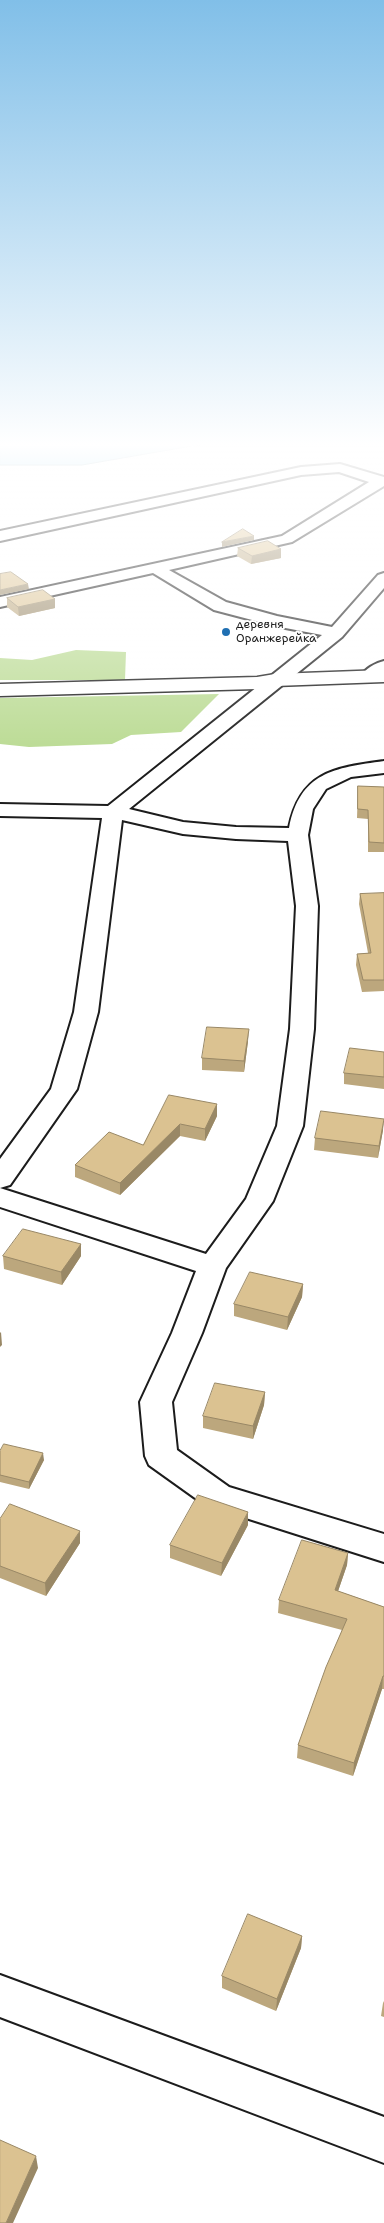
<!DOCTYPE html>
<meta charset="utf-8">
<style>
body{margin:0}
canvas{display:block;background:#fff}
</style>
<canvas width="384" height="2223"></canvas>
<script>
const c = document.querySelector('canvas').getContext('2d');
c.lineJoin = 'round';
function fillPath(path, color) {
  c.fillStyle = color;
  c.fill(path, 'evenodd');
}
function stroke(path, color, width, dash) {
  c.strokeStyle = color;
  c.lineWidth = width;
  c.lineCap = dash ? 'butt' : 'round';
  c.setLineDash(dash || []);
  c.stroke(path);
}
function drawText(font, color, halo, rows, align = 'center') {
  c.font = font + ' "Shantell Sans",sans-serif';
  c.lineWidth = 4;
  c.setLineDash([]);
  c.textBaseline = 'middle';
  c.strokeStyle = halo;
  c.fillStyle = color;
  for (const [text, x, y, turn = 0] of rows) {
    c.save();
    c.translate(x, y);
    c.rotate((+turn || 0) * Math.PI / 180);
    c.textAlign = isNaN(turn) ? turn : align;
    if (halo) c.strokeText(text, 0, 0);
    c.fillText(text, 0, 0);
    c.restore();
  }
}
const green = new Path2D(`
 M76 650 126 652 125 680H0V658L32 660Z
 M219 694 181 732 131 735 112 744 29 747 0 744V698Z`);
const water = new Path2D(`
 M0 442H215L82 465H0Z`);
const street = new Path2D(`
 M340 464 384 477V486L292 542 169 570 226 602 277 616 332 627 378 575 384 573V588L342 637 129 809 183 822 236 827 289 828C300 772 334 768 384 761V773L351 777 326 789 313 809 308 835 318 906 314 1029 303 1126 273 1201 226 1268 202 1333 172 1402 177 1450 229 1487 384 1534V1562L205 1505 149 1465 145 1456 140 1402 172 1333 196 1271 0 1207V1188L206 1254 246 1199 277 1126 290 1029 296 906 288 841 236 839 183 834 122 820 98 1012 77 1089 10 1185 0 1188V1159L51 1089 74 1012 102 818 0 816V804L108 806 322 635 275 626 214 610 153 573 0 607V597L282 536 369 482 339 472 301 475 0 541V531L301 467Z
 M384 661V674C376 680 372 683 363 681L360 677C365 669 375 663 384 661Z
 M0 1975 384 2117V2163L0 2017Z`);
const secondary = new Path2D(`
 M384 670V682L275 686 257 689 0 696V684L257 677 275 674Z`);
const wall = new Path2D(`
 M238 548 281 549V558L251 564 237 556Z
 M7 598 55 599V608L19 616 7 607Z
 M358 786 384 787V852H368V819L357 818Z
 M384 893V991L362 992 356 965 357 954 368 953 359 904 360 894Z
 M248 1041 244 1072 202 1070V1058Z
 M384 1052V1089L344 1084V1073Z
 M217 1104V1116L205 1141 180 1136 120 1195 75 1177V1165L143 1145Z
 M383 1130 378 1158 314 1150 315 1138Z
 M81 1244V1256L62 1285 4 1269 3 1256Z
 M303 1284 302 1297 287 1330 234 1316V1304Z
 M265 1392 264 1405 253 1439 203 1428V1416Z
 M0 1451 44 1460 29 1489 0 1482Z
 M0 1519 80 1543 46 1596 0 1578Z
 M248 1525 221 1576 170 1558V1545Z
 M348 1553 347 1565 338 1591 384 1607V1689H382L353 1776 297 1758 298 1745 342 1630 278 1613 279 1600Z
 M302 1936 301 1948 276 2011 222 1988V1976Z
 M384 2001V2017L381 2016 383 2003Z`);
const shadedWall = new Path2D(`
 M254 536V540L222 547V542Z
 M281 549V558L251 564 252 556Z
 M28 584 29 589 0 595V590Z
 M55 599V608L19 616 18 607Z
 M249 1029 248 1041 244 1072V1061Z
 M217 1104V1116L205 1141V1129Z
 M384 1119 383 1130 378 1158 379 1146Z
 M180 1124V1136L120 1195V1183Z
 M81 1244V1256L62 1285 61 1272Z
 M303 1284 302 1297 287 1330 288 1317Z
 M1 1332 2 1345 0 1347V1333Z
 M265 1392 264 1405 253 1439V1426Z
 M43 1453 44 1460 29 1489V1482Z
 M248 1512V1525L221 1576 222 1563Z
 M80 1531V1543L46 1596 45 1583Z
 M348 1553 347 1565 334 1603 335 1590Z
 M383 1676 382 1689 353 1776 354 1763Z
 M302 1936 301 1948 276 2011 277 1999Z
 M36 2156 38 2168 13 2223H6Z`);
const building = new Path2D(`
 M243 529 254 536 222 542Z
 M268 541 281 549 252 556 238 548Z
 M11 572 28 584 0 590V574Z
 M43 590 55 599 18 607 7 598Z
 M358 786 384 787V843L369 842 368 810 358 809Z
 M384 893V980H363L357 954 371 953 360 894Z
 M207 1027 249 1029 244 1061 202 1058Z
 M350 1048 384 1052V1077L344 1073Z
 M169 1095 217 1104 205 1129 180 1124 120 1183 75 1165 109 1132 143 1145Z
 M321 1111 384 1119 379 1146 315 1138Z
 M23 1229 81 1244 61 1272 3 1256Z
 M250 1272 303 1284 288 1317 234 1304Z
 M215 1383 265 1392 253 1426 203 1416Z
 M4 1444 43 1453 29 1482 0 1475V1451Z
 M198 1495 248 1512 222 1563 170 1545Z
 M10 1504 80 1531 45 1583 0 1566V1519Z
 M302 1540 348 1553 335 1590 384 1607V1676H383L354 1763 298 1745 326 1667 347 1619 279 1600Z
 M248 1914 302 1936 277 1999 222 1976Z
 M0 2140 36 2156 6 2223H0Z`);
const markers = [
 [226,632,5,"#1f6fb2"]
];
const farPoinames = [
 ["деревня",236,625],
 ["Оранжерейка",236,639]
];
fillPath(green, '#bbdb94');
fillPath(water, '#88cfe9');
stroke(water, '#5d8797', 1);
stroke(street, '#1c1c1c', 4);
stroke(secondary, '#1c1c1c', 3);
fillPath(street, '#fff');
fillPath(secondary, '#fff');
fillPath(wall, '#bca77d');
fillPath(shadedWall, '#986');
fillPath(building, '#dbc291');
stroke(building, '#986', 1);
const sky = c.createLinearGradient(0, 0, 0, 754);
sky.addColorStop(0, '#81bfe8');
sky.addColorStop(0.59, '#fff');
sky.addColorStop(1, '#ffffff00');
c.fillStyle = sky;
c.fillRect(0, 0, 384, 754);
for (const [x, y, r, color] of markers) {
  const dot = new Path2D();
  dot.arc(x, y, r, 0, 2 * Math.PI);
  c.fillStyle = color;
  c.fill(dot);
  stroke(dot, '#fff', 2);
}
drawText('12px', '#1c1c1c', '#fff', farPoinames, 'left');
</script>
